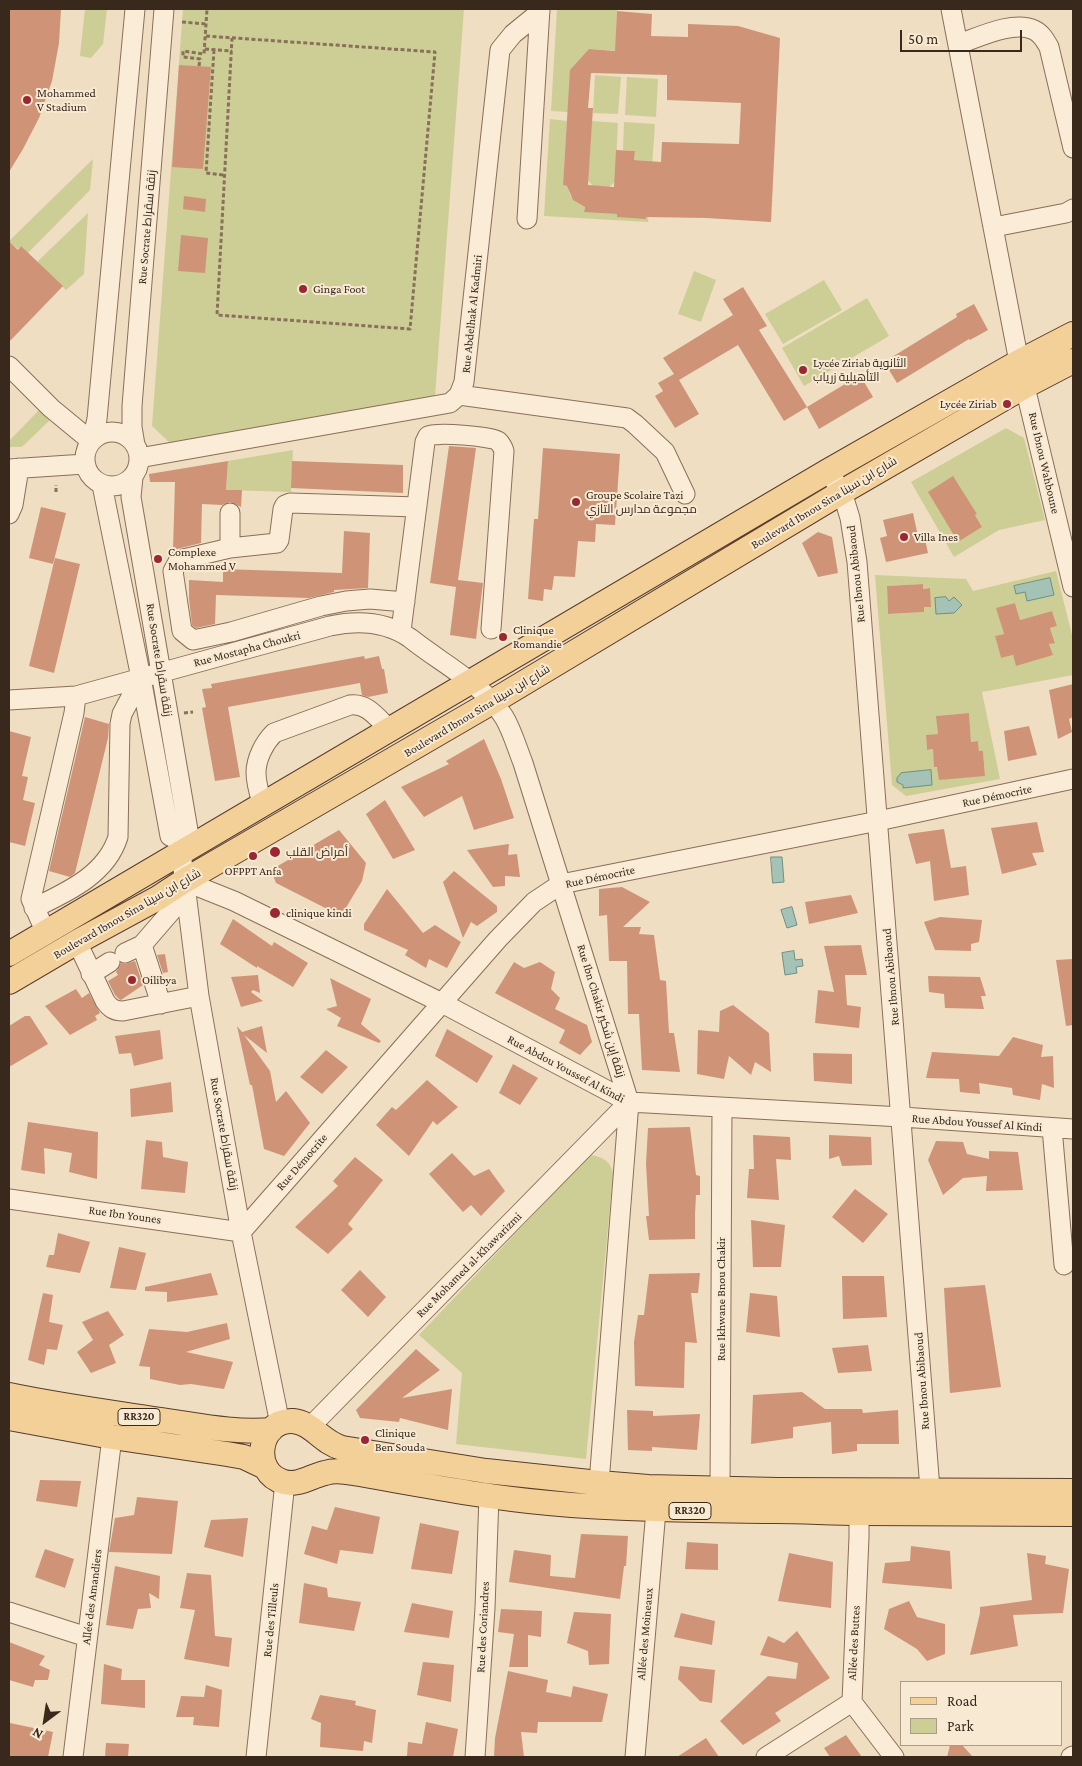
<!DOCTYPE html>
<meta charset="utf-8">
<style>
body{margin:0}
#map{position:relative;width:1082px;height:1766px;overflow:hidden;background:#efdec2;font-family:"Crimson Pro",serif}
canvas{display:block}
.frame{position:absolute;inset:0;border:10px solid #39291d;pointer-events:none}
.legend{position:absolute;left:900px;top:1681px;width:162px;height:65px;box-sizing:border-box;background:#f7e9d2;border:1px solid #ab9c8a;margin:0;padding:6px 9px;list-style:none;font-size:15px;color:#39291d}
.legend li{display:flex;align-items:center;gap:10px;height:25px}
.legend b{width:25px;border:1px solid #ab9c8a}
.north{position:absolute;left:20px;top:1696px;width:50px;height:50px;-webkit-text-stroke:4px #f7e9d2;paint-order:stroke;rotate:211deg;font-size:14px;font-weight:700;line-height:20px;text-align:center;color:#39291d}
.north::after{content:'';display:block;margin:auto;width:18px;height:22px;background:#39291d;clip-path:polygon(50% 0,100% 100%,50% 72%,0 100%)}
.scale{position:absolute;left:900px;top:30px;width:122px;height:22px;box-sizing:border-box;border:2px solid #39291d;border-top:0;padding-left:6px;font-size:15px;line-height:18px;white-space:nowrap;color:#39291d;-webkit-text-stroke:4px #f7e9d2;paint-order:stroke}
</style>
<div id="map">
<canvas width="1082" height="1766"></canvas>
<div class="frame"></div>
<ul class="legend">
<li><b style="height:6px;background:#f4d099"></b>Road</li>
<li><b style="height:14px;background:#ccce96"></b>Park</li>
</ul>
<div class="north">N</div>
<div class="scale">50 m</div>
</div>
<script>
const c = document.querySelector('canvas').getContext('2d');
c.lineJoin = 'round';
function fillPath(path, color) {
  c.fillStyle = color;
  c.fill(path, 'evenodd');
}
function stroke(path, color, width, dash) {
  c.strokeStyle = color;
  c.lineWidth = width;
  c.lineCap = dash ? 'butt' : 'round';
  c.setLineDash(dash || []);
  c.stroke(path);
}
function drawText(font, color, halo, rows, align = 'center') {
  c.font = font + ' "Crimson Pro",Cairo,serif';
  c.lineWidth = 4;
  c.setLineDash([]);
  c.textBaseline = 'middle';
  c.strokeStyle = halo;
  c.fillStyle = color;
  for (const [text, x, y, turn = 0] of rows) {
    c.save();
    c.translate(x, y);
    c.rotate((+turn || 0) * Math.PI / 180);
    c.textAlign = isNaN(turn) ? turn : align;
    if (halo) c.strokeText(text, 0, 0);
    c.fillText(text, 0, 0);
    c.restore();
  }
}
const green = new Path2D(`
 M85 9H107L103 44 91 58 80 56Z
 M183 9H464L435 396 170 443 152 426Z
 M557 9H617L616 39 660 41 658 75 645 74V53L589 49 568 112 551 111Z
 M595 75 621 77 618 114 593 113Z
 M627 77 658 79 656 117 625 115Z
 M550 119 567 121 563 185 568 186C569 197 574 203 585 205L584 211 617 214 646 218 649 161 634 160 635 151 623 150 624 122 655 124 648 222 544 216Z
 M592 121 618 123 615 182 609 187 593 186 588 180Z
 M93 159 90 190 28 253 21 246 18 249 9 241Z
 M88 213 84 274 66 290 37 262Z
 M694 271 716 280 701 322 678 314Z
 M824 280 842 310 783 344 765 314Z
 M867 298 889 336 804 386 782 348Z
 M40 409 53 417 24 445 21 447H9V441Z
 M1006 428 1024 438 1045 520 999 530 954 557 911 482ZM968 500 977 514 975 515 982 527 958 542Z
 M293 450 291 492 226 490 228 461Z
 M1056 571 1073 639V675L982 692 1000 779 906 796 892 785 875 575 966 579 973 591ZM923 584V589L929 588 930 607H924V612L888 614 887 586ZM1015 603 1020 620 1052 611 1057 626 1050 628 1055 642 1049 644 1052 655 1016 665 1013 655 1001 658 995 636 1004 634 997 609ZM969 713 971 742 978 741 979 751H983L985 776 935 767 933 749 927 750 926 736 938 734 937 716Z
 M590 1155C603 1157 611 1161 613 1174L586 1459 456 1444 462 1373 419 1335Z`);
const water = new Path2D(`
 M1050 578 1054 595 1027 601 1025 592 1016 594 1014 586Z
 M946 597 949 601 954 597 962 605 954 613 936 614 935 598Z
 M931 770 932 785 903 788V785L897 782V778L901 773Z
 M771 857H782L784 882 773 883Z
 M792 907 797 925 787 928 781 910Z
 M794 951 795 960 802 959 803 966 796 967 797 973 785 975 782 953Z`);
const building = new Path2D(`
 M9 9H61L59 43 52 81 39 118 23 149 9 172Z
 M617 11 652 14 651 36 688 37V24L738 26 780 38 771 222 706 218 646 217V219L617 217V214L584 212 585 207 573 200 567 186 563 185 570 70 589 49 615 51ZM591 73 667 75V100L741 103 739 144 662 142 661 162 634 160 635 151 616 150 614 187 588 185 593 108H588Z
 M179 65 211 67 203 169 172 167Z
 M184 196 206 199 205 212 183 209Z
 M181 235 208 238 205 273 178 271Z
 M9 241 18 250 21 246 63 286 9 342Z
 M743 287 767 326 759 330 807 407 784 421 738 345 679 380 699 414 675 428 655 396 663 391 658 383 674 374 663 358 733 315 723 299Z
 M974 304 988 330 970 340 969 339 897 383 884 362 957 317 956 314Z
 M860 375 873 397 819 429 807 407Z
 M449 446 476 448 458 580 483 583 476 639 450 635 456 587 430 583Z
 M543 448 620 454 615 525 596 524 595 542 578 541 575 577 554 576 552 590 544 589 543 601 528 599 534 519H538Z
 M228 461 226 490H242L241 507 230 502 222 505 202 504 201 543 173 550 175 482H150L149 474Z
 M292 461 403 465V493L291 488Z
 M953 476 977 514 975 515 982 527 958 542 928 492Z
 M41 507 66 513 53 564 29 558Z
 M913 513 918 536 924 535 928 553 886 562 880 538 887 536 883 520Z
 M344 531 370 533 368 588 334 590V592L309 598 216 595 215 624 196 628 192 625 189 599V580L223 582V569L342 573Z
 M818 532 832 537 838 573 818 577 802 543Z
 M55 558 80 564 54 673 29 666Z
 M923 584V589L930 588 931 607H924V612L888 614 887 586Z
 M1015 603 1020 620 1052 611 1057 626 1050 628 1055 643 1049 644 1053 655 1016 666 1013 655 1001 658 995 636 1004 634 996 608Z
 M364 656 365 659 379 656 382 669H384L388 693 368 697 362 695 360 683 228 707 240 777 215 781 202 708 206 707 202 689 212 688 211 684Z
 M1073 684V717L1069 719 1072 732 1058 739 1049 690Z
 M969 713 971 742 978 741 979 751H983L985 776 939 780 937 767H934L933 749 927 750 926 735 938 734 936 716Z
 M85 717 109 724 108 738 75 873 70 877 49 871Z
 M1029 726 1037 755 1008 761 1004 731Z
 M9 731 31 737 22 776 28 777 23 800 35 803 25 846 9 842Z
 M484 739 501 779 514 818 474 830 462 796 424 817 401 787 449 764 446 761Z
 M385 800 415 850 393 859 366 814Z
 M1037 822 1044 852 1032 853 1037 865 1002 874 991 828Z
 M944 829 951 868 966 866 969 895 934 901 930 861 916 864 908 834Z
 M339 830 366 863 362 881 341 916 276 883 271 870Z
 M509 844 508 855 517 854 520 877 505 876V886L493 887 467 850Z
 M454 871 497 906V912L477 926 471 922 463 938 443 882Z
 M622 887 650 902 623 927H641L639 934 654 935 660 980 666 981 669 1033H674L680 1072 642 1070 639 1014H628L627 961H609L607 915 599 916V889Z
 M387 889 423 933 435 925 461 942 447 968 429 959 426 968 405 955 408 950 364 930V924Z
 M851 895 858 913 809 924 805 902Z
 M940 917 982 920 979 942 971 944V951L935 950 924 922Z
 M233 919 272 946 274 942 308 963 293 987 257 966V968L220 944Z
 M861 945 867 975H845L847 1005 861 1007 859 1028 815 1023 818 990 834 992 824 946Z
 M165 954 168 972 163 973 157 955Z
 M1073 959V1025L1066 1026 1056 960Z
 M135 961 143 985 121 1000 119 999 115 995 108 981 118 975 116 972 121 963 125 964Z
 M514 962 524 968 540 962 555 972 551 989 560 998 555 1009 587 1025 592 1042 580 1055 559 1043 565 1030 495 993Z
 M258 975 260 993 253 990 251 992 263 1001 241 1007 231 977Z
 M928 976 980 977 986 996H981L984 1009 945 1008 944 994 929 992Z
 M330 978 371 999 361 1024 381 1041 379 1043 337 1026 341 1018 326 1009 337 1006Z
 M76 989 82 998 89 993 100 1013 95 1016 97 1020 70 1035 45 1006Z
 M733 1005 769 1033 771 1072 755 1062 751 1075 729 1056 724 1079 697 1074 698 1030 719 1032 720 1011Z
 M25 1016H30L48 1044 9 1067V1026Z
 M237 1026 242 1032 262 1026 267 1053 244 1035 270 1071 276 1102 286 1091 310 1123 284 1156 264 1149 252 1085H250Z
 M447 1029 493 1056 477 1083 435 1056Z
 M160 1030 163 1059 134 1066 131 1053 119 1054 115 1036Z
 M1013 1037 1043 1045 1041 1057 1053 1056 1054 1088 1042 1084 1040 1100 1013 1095 1012 1088 979 1083 980 1094 960 1092 959 1079 926 1078 932 1052 999 1056Z
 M326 1050 348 1067 322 1094 300 1077Z
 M813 1053 852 1054V1084L814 1081Z
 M513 1064 538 1078 520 1105 499 1093Z
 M427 1080 458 1107 437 1125 433 1121 409 1156 376 1125 392 1107 396 1110Z
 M171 1082 173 1112 131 1117 130 1089Z
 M28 1122 98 1132 97 1179 69 1172 72 1153 44 1148 45 1174 21 1170Z
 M690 1127 696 1175 700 1176V1195H696L695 1214V1239L649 1240 646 1216H649L646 1164 648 1128Z
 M753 1135 790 1137 791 1160 776 1159 779 1200 747 1198 749 1169H754Z
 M829 1135 871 1137 872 1165 842 1166 839 1156 829 1159Z
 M146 1140 162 1142 163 1157 188 1162 185 1193 141 1189Z
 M936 1141 963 1142 967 1154 989 1159V1151L1018 1152 1023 1190 986 1191 987 1176 963 1178 943 1195 928 1160Z
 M452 1153 474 1176 489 1169 505 1191 481 1216 471 1205 463 1212 429 1174Z
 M355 1157 383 1180 348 1224 353 1229 328 1254 295 1227 338 1186 333 1181Z
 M855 1189 888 1214 863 1243 832 1217Z
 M751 1220 785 1225 781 1267H753Z
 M58 1233 90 1242 80 1273 46 1267 49 1255H54Z
 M119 1247 146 1253 136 1290 110 1288Z
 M360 1270 386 1297 368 1317 341 1290Z
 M211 1273 218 1295 167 1302V1292L145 1291V1287Z
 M700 1273 698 1293H691L697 1343 685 1342 684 1388 635 1386 634 1342 638 1315H644L649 1274Z
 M842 1276H884L887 1317 843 1319Z
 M985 1285 1001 1387 950 1393 944 1288Z
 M43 1293 53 1295 49 1322 63 1325 57 1350 47 1349 44 1365 28 1360Z
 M750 1293 777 1296 780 1337 746 1332Z
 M108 1311 124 1335 109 1345 116 1363 91 1373 77 1352 93 1340 82 1322Z
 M227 1323 230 1339 186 1352 233 1362 224 1389 191 1384 180 1385 150 1379V1367L139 1366 149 1329 187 1332Z
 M868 1345 872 1371 838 1373 832 1348Z
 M416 1349 440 1370 402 1398 452 1389 448 1430 400 1418 399 1422 360 1418 356 1410Z
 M802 1392 825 1409H862L863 1413 898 1410 899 1444H857V1451L832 1454 831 1422 793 1427V1438L751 1444 753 1395Z
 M627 1410 653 1411V1416L700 1414 697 1450 652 1447V1451L628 1450Z
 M40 1480 81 1481 77 1507 36 1501Z
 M137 1497 178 1501 172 1554 109 1552 115 1518 134 1515Z
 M335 1507 380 1517 373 1554 340 1550 337 1564 304 1554 312 1526 327 1530Z
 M248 1518 243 1557 204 1547 211 1520Z
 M420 1523 459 1531 452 1574 411 1569Z
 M581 1534 628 1536 626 1566H624L620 1599 509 1582 514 1550 551 1555 550 1576 575 1578Z
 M687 1542 718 1544V1570L685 1569Z
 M911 1546 950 1551 952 1589 882 1583 885 1563 910 1561Z
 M45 1549 74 1559 65 1588 35 1577Z
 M789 1553 833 1562 831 1608 778 1601Z
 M1027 1553 1046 1556 1045 1564 1069 1569 1063 1613 1013 1615 1018 1646 970 1655 980 1613V1607L1032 1600Z
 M115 1566 160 1576 159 1599 149 1593 151 1608 138 1609 133 1629 106 1625Z
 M187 1573 211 1575 215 1636 232 1638 229 1667 184 1659 195 1610 180 1608Z
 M304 1583 327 1588 328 1597 361 1602 354 1631 299 1623Z
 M909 1601 917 1617 945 1624V1654L927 1661 917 1649 884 1629 889 1609Z
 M412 1603 453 1611 449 1638 404 1632Z
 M501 1609 542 1611 541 1637 528 1635V1667H509L514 1634 498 1632Z
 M574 1612 611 1614 609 1664 589 1665 588 1651 567 1643Z
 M681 1613 715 1621 712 1645 674 1637Z
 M797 1631 830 1678 775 1713 781 1721 743 1745 720 1721 768 1676 796 1679 798 1663 760 1655 768 1636 784 1643Z
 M9 1642 45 1656 39 1665 50 1670 48 1680H35L33 1687 9 1680Z
 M423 1662 454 1665 451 1702 417 1695Z
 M104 1664 122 1669 121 1680H145V1708L101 1704Z
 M680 1666 715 1670 712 1703 700 1701 678 1679Z
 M508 1671 548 1680 546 1692 571 1697 573 1686 608 1694 602 1722H538L537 1733 521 1732 524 1757H494L495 1738Z
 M206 1685 222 1690 219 1727 193 1725 194 1717H176L181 1696 204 1697Z
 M320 1695 356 1701 355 1705 376 1710 372 1743 364 1741 363 1751 320 1747 321 1723 311 1719Z
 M426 1722 458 1729 453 1757H416L407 1756 408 1742 422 1744Z
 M10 1723 53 1732 48 1757H9Z
 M846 1735 862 1757H830L824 1748Z
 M706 1738 719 1757H677Z
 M106 1743 129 1744 128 1757H105Z
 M950 1745H962L973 1757H947Z`);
const path = new Path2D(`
 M182 22 206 24
 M206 36 435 52 410 329 217 315 232 38
 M205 49 232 51
 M214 50 206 173 224 175
 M199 66 200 59 183 57V51L204 54 207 9
 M56 492V485
 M184 713 193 712`);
const minor = new Path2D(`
 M951 9 1019 362 1073 587
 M959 44C979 37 1014 20 1034 30 1041 33 1045 40 1049 47L1073 148
 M527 219 540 9
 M994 227 1066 213 1073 209
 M9 366 51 408 91 441
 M459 395 627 418 635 424 665 452 685 494
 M85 459a27 27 0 1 1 54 0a27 27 0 1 1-54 0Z
 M92 440 97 419 135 9
 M135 445 132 427V406L164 9
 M139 458 450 403 459 395 464 382 500 50 513 34 540 12
 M9 469 85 464
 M828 471 842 492 850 518 857 562 930 1489
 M133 477 131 497 188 830 180 841 181 853 199 996 241 1232 280 1424
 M102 485 141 678 170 836 180 841
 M9 514 13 505 19 468
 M230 548V513
 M405 602 370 599 346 601 321 606 231 632 193 640 182 631 173 571 179 560 230 548 277 543 279 540 283 509 285 505 290 503 417 507
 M401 631 425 442 428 436C435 432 492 436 498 441 501 444 503 448 504 451L491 629
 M9 700 76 696 330 626C358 620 385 621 410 638 441 663 482 683 504 717 512 730 517 748 523 763L629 1102 599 1483
 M263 806C260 796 256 784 256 773 256 759 264 743 274 733L350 705C368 703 377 718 390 730
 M184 881 234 901 442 1003 629 1102 902 1117 1073 1129
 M34 908C67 892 106 875 118 837L120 724 122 714 141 678
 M46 933 31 899 74 713 76 696
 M77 942 105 1001C110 1008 114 1011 123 1011L199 996
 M125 953 142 945
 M91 974 110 962
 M161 1004 142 945 186 894
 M1052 1128 1064 1265
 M9 1199 241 1232 498 939 534 902 561 884 878 821 1073 779
 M310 1427 629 1102
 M720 1489 722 1108
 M859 1513V1537L852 1702 894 1757
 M9 1612 87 1637
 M73 1757 112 1437
 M256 1757 285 1482
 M475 1757 485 1608 489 1496
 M635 1757 656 1510
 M766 1757 852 1702
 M1071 1757 1073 1756`);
const major = new Path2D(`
 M9 954 828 471 1019 362 1073 334
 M9 982 77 942 158 898 184 881 492 702 842 492 1025 386 1073 361
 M9 1395C61 1406 115 1413 168 1421 202 1426 236 1433 271 1430
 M9 1418 112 1437 227 1454 244 1457 265 1467
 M1073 1491 778 1490 648 1487 599 1483 486 1471 342 1448C321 1442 313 1423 293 1421 258 1419 250 1473 284 1482 299 1486 311 1476 325 1473 334 1470 343 1471 353 1473 418 1484 483 1497 549 1503 624 1510 700 1510 775 1511 804 1511 832 1513 861 1513 931 1514 1002 1514 1073 1514`);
const markers = [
 [27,100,5,"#9b2732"],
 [303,289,5,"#9b2732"],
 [803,370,5,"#9b2732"],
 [1007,404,5,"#9b2732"],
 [576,502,5,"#9b2732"],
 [904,537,5,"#9b2732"],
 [158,559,5,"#9b2732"],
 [503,637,5,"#9b2732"],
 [275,852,6,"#9b2732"],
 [253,856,5,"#9b2732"],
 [275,913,6,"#9b2732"],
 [132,980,5,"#9b2732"],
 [365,1440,5,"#9b2732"]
];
const shields = [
 [139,1417,42],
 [690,1511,42]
];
const shieldNames = [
 ["RR320",139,1417],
 ["RR320",690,1511]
];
const poiNames = [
 ["Mohammed",37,93],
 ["V Stadium",37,107],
 ["Ginga Foot",313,289],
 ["Lycée Ziriab الثانوية",813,363],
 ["التأهيلية زرياب",813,377],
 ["Lycée Ziriab",997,404,"right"],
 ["Groupe Scolaire Tazi",586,495],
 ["مجموعة مدارس التازي",586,509],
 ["Villa Ines",914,537],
 ["Complexe",168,552],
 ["Mohammed V",168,566],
 ["Clinique",513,630],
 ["Romandie",513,644],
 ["أمراض القلب",286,852],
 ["OFPPT Anfa",253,871,"center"],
 ["clinique kindi",286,913],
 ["Oilibya",142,980],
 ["Clinique",375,1433],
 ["Ben Souda",375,1447]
];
const streetNames = [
 ["Rue Socrate زنقة سقراط",147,227,-85],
 ["Rue Abdelhak Al Kadmiri",472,314,-84],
 ["Rue Ibnou Wahboune",1044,463,77],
 ["Boulevard Ibnou Sina شارع ابن سينا",824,503,-31],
 ["Rue Ibnou Abibaoud",856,574,-96],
 ["Rue Mostapha Choukri",247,649,-15],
 ["Rue Socrate زنقة سقراط",159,660,81],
 ["Boulevard Ibnou Sina شارع ابن سينا",477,711,-31],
 ["Rue Démocrite",997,796,-12],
 ["Rue Démocrite",600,877,-12],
 ["Boulevard Ibnou Sina شارع ابن سينا",127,914,-30],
 ["Rue Ibnou Abibaoud",891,977,-95],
 ["Rue Ibn Chakir زنقة إبن شكير",601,1011,73],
 ["Rue Abdou Youssef Al Kindi",566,1069,28],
 ["Rue Abdou Youssef Al Kindi",977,1123,4],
 ["Rue Socrate زنقة سقراط",224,1134,80],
 ["Rue Démocrite",302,1162,-49],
 ["Rue Ibn Younes",125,1215,8],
 ["Rue Mohamed al-Khawarizmi",469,1265,-45],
 ["Rue Ikhwane Bnou Chakir",721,1299,-90],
 ["Rue Ibnou Abibaoud",922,1381,-94],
 ["Allée des Amandiers",92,1597,-83],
 ["Rue des Tilleuls",271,1620,-84],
 ["Rue des Coriandres",483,1627,-87],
 ["Allée des Moineaux",645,1634,-85],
 ["Allée des Buttes",854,1643,-87]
];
fillPath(green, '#ccce96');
fillPath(water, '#a5c2b7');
stroke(water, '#6b9184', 1);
fillPath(building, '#cf9477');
stroke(minor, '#8a6f59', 21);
stroke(major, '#583d2d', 26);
stroke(path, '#8a6f59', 3, [4, 2.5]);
stroke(minor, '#faecd6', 19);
stroke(major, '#f4d099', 24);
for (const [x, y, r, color] of markers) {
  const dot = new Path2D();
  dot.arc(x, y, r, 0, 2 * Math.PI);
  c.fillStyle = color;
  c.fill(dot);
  stroke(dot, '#f7e9d2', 2);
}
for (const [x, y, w] of shields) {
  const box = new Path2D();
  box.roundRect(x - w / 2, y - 8.5, w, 17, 4);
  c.fillStyle = '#f7e9d2';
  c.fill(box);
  stroke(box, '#39291d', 1);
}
drawText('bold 11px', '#39291d', null, shieldNames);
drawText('12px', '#39291d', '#f7e9d2', poiNames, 'left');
drawText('12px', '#39291d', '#f7e9d2', streetNames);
</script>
